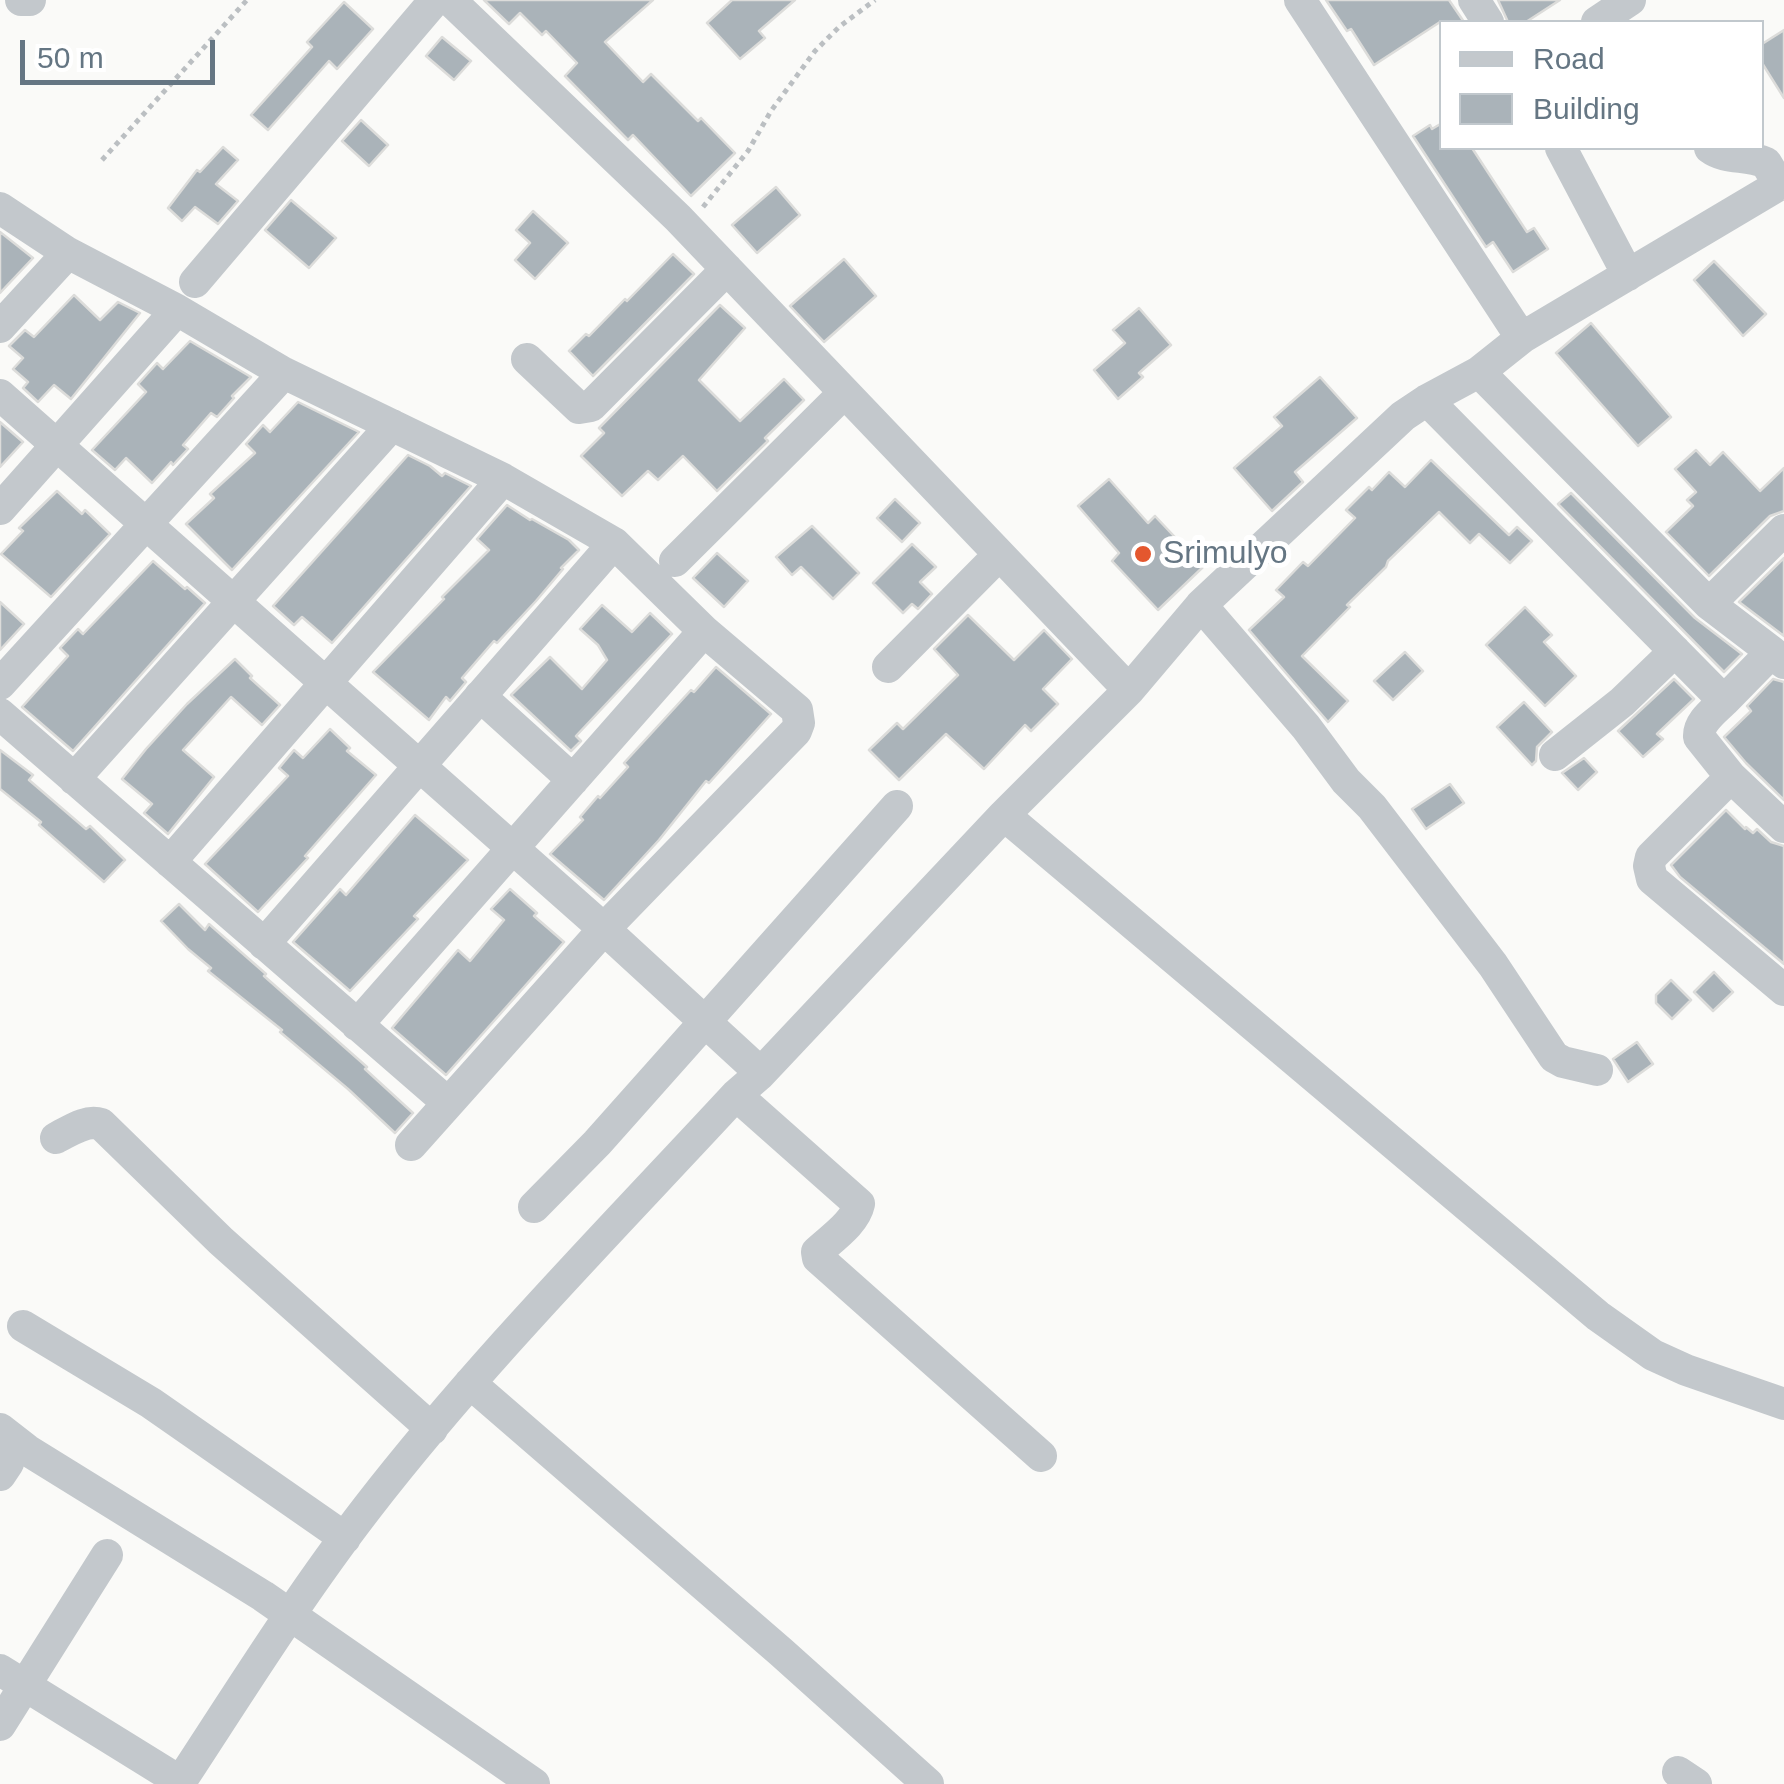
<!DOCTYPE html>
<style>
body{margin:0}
#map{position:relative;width:1784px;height:1784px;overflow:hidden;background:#fafaf8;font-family:Helvetica,sans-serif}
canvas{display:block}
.legend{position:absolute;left:1439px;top:20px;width:325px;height:130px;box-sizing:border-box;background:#fff;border:2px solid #c1c8cd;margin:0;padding:12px 18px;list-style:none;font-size:30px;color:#657683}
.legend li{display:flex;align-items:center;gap:20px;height:50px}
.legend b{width:50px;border:2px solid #c1c8cd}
.scale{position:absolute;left:20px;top:40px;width:195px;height:45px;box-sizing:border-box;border:5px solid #657683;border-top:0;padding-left:12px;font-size:30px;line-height:35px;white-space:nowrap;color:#657683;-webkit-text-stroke:8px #fff;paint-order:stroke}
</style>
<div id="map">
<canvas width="1784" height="1784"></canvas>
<ul class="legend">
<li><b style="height:12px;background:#c3c8cc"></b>Road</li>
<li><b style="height:28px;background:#aab3b9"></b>Building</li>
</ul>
<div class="scale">50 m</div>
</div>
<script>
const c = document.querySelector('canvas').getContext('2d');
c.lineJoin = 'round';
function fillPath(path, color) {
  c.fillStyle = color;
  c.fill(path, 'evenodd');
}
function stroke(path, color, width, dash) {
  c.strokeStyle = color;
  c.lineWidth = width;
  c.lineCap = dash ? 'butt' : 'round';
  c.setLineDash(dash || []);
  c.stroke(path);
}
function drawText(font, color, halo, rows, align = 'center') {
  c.font = font + ' Helvetica,sans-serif';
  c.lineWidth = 10;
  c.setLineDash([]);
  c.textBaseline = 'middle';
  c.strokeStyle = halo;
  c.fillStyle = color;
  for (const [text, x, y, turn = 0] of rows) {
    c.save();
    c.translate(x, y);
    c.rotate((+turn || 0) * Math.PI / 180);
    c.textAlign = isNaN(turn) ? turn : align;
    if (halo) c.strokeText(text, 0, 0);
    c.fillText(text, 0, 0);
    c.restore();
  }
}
const building = new Path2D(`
 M484 0H653L605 42 643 82 651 74 698 121 701 118 735 153 691 196 633 135 628 140 565 76 577 63 546 31 542 35 520 13 509 24Z
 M732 0H795L759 31 765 38 740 59 707 23Z
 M1326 0H1449L1464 22H1440L1374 65 1351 29 1347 31Z
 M1498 0H1560L1526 22H1508Z
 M344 2 373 29 337 69 329 61 268 130 251 115 312 47 307 42Z
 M1784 30V98L1762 63V44Z
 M442 37 471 61 454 80 426 56Z
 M361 120 388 145 369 166 342 141Z
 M1442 123V148H1472L1527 232 1534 228 1548 249 1513 272 1493 242 1486 247 1413 136 1430 125 1432 129Z
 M223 147 238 160 216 184 238 201 218 224 195 207 182 221 168 208 197 170 200 172Z
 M776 187 800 215 757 253 732 225Z
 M291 200 336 238 309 268 265 230Z
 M533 211 568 243 535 279 515 260 530 243 516 230Z
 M0 232 33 258 0 293Z
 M673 254 694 274 593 376 569 351 586 334 589 336 625 299 627 301Z
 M844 259 876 296 824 342 790 306Z
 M1714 261 1766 314 1743 336 1694 280Z
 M74 295 100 320 118 302 140 313 71 399 54 385 38 402 23 388 28 382 13 369 23 358 9 346 25 330 34 337Z
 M720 305 745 328 699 380 740 421 784 379 804 400 765 438 768 441 717 491 683 456 658 480 648 471 622 496 581 456 604 433 599 428Z
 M1139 308 1171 345 1139 373 1143 377 1118 399 1094 370 1125 343 1113 330Z
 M1591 323 1671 417 1638 446 1556 353Z
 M190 341 251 377 232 396 234 398 217 417 211 413 183 445 188 449 173 465 171 462 152 483 126 458 115 470 92 450 146 392 138 384 157 363 163 369Z
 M1320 377 1357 418 1295 472 1303 482 1272 511 1234 468 1282 426 1274 417Z
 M298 402 359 432 232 570 186 524 214 498 210 494 255 453 246 444 263 425 270 432Z
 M0 422 23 442 0 467Z
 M1696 450 1710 465 1723 452 1760 491 1784 468V511L1770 516 1709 576 1666 532 1693 506 1687 500 1696 492 1675 469Z
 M408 455 430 466 442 476 445 473 471 486 332 643 302 617 294 625 273 606Z
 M1431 460 1509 535 1517 527 1532 541 1510 563 1479 534 1470 543 1439 512 1388 561 1386 567 1347 605 1350 607 1302 656 1348 701 1328 722 1249 630 1284 597 1276 590 1303 562 1308 566 1355 518 1346 510 1369 487 1372 490 1389 472 1405 487Z
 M1109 479 1148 523 1155 516 1203 567 1158 610 1112 561 1119 553 1078 506Z
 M57 491 82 514 85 510 110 534 51 597 1 554 23 531 19 528Z
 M1571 493 1695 618 1742 654 1724 672 1558 504Z
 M895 499 920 523 902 542 877 518Z
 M507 505 530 520 532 519 569 540 579 550 561 568 563 569 536 601 497 643 494 641 462 678 466 682 450 701 446 697 429 720 373 672 444 599 442 597 489 550 477 539Z
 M812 526 859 573 833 599 801 567 792 575 776 557Z
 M912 544 936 567 920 582 932 594 918 609 912 604 903 613 873 583Z
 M717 553 748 581 724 607 693 578Z
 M1784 558V636L1739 602Z
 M153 561 185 589 187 587 205 603 73 751 22 707 68 656 60 648 78 629 83 634Z
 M0 602 24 624 0 650Z
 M602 605 632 632 650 613 672 634 576 736 581 741 571 751 511 695 550 657 582 689 607 660 598 645 580 629Z
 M1525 607 1552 635 1544 642 1576 676 1545 706 1486 645Z
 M968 615 1014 660 1044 630 1072 659 1043 689 1058 704 1031 731 1025 725 984 769 946 734 899 780 869 750 897 723 903 729 958 675 934 649Z
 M1405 652 1423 671 1393 700 1374 681Z
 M235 659 252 676 250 678 280 705 262 725 231 697 183 750 214 777 168 834 144 813 152 804 122 779 146 749 187 704Z
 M716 667 771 714 709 783 706 781 659 840 604 900 550 854 583 820 580 817 598 796 600 798 628 767 624 763 691 690 694 692Z
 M1674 679 1694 699 1657 734 1663 739 1643 757 1618 731Z
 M1773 679 1784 682V800L1746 763 1724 737 1751 711 1747 706Z
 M1524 702 1552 732 1537 747 1536 761 1532 765 1497 727Z
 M330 729 350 748 347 751 376 775 305 856 308 858 258 912 205 864 288 776 279 768 294 750 303 758Z
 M0 750 33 775 29 780 86 829 90 826 125 860 104 882 39 825 41 822 0 789Z
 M1584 758 1597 772 1578 790 1562 773Z
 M1450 784 1464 803 1426 829 1412 809Z
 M1726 810 1745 829 1746 827 1753 833 1757 829 1771 842 1784 846V964L1680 877 1671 865Z
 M415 815 468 860 414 916 418 919 350 991 293 942 340 889 346 895Z
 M510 889 537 913 534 916 564 942 446 1075 392 1028 458 950 470 961 504 920 491 909Z
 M179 904 205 930 209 924 266 974 264 976 367 1067 365 1069 413 1113 395 1133 348 1089 280 1032 282 1030 208 971 211 968 188 949 161 921Z
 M1714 972 1733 992 1713 1011 1694 992Z
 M1671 980 1691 1000 1672 1019 1656 1003V995Z
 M1637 1042 1653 1064 1628 1082 1613 1059Z`);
const path = new Path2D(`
 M102 160 247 0
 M703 207 748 151 771 111 815 51 839 27 875 0`);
const minor = new Path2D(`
 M21 0H30
 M450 0 678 218 1129 690
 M1300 0 1513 325 1523 337
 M1474 0 1488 22
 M1597 22 1630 0
 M1561 148 1628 275
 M1710 148C1726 160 1747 154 1766 163L1774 176 1781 184
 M0 208 68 253 177 310 284 373 503 479 614 543 704 631 797 710 799 723 796 731 604 929 411 1145
 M195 282 435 0
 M0 327 68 253
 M527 359 579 408 591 406 727 269
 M1479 372 1709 604 1772 652
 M0 395 604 929 751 1064 759 1075
 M1427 400 1724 701C1714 711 1698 722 1699 737L1731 777 1651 857 1649 866 1652 879 1784 990
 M0 509 177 310
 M675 561 844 393
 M1709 604 1784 530
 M1201 605 1306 727 1346 781 1372 807 1493 965 1554 1057 1563 1062 1597 1070
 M888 667 999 555
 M0 684 284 373
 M480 696 573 780
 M1724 701 1772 652 1784 663
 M0 714 448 1103
 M1555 755 1622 702 1675 651
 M1731 777 1784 827
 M74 779 392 425
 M1004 815 1598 1316 1653 1355 1686 1370 1784 1404
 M170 862 503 479
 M264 944 614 543
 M357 1025 704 631
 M736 1095 859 1204C855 1223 832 1238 817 1252L818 1258 1041 1456
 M56 1138C70 1131 86 1119 101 1124L221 1241 432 1429
 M534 1207 597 1143 897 806
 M23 1326 151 1403 345 1538
 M470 1383 781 1652 928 1784
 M0 1429 27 1450 263 1596 534 1784
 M0 1475 8 1463
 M0 1670 181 1782
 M0 1725 107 1555
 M1678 1772 1696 1784
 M179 1784C240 1691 299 1596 367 1508 480 1362 611 1230 736 1095L759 1075 1004 815 1129 690 1201 605 1403 416 1427 400 1479 372 1523 337 1784 182`);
const markers = [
 [1143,554,10,"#e4572e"]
];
const poiNames = [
 ["Srimulyo",1163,554]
];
fillPath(building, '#aab3b9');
stroke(building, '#dcdcda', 2.5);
stroke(path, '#bbbfc2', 5, [5, 5]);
stroke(minor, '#c3c8cc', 32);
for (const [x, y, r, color] of markers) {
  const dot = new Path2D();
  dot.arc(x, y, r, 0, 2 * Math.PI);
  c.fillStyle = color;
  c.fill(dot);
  stroke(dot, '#fff', 4);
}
drawText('32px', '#657683', '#fff', poiNames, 'left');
</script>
